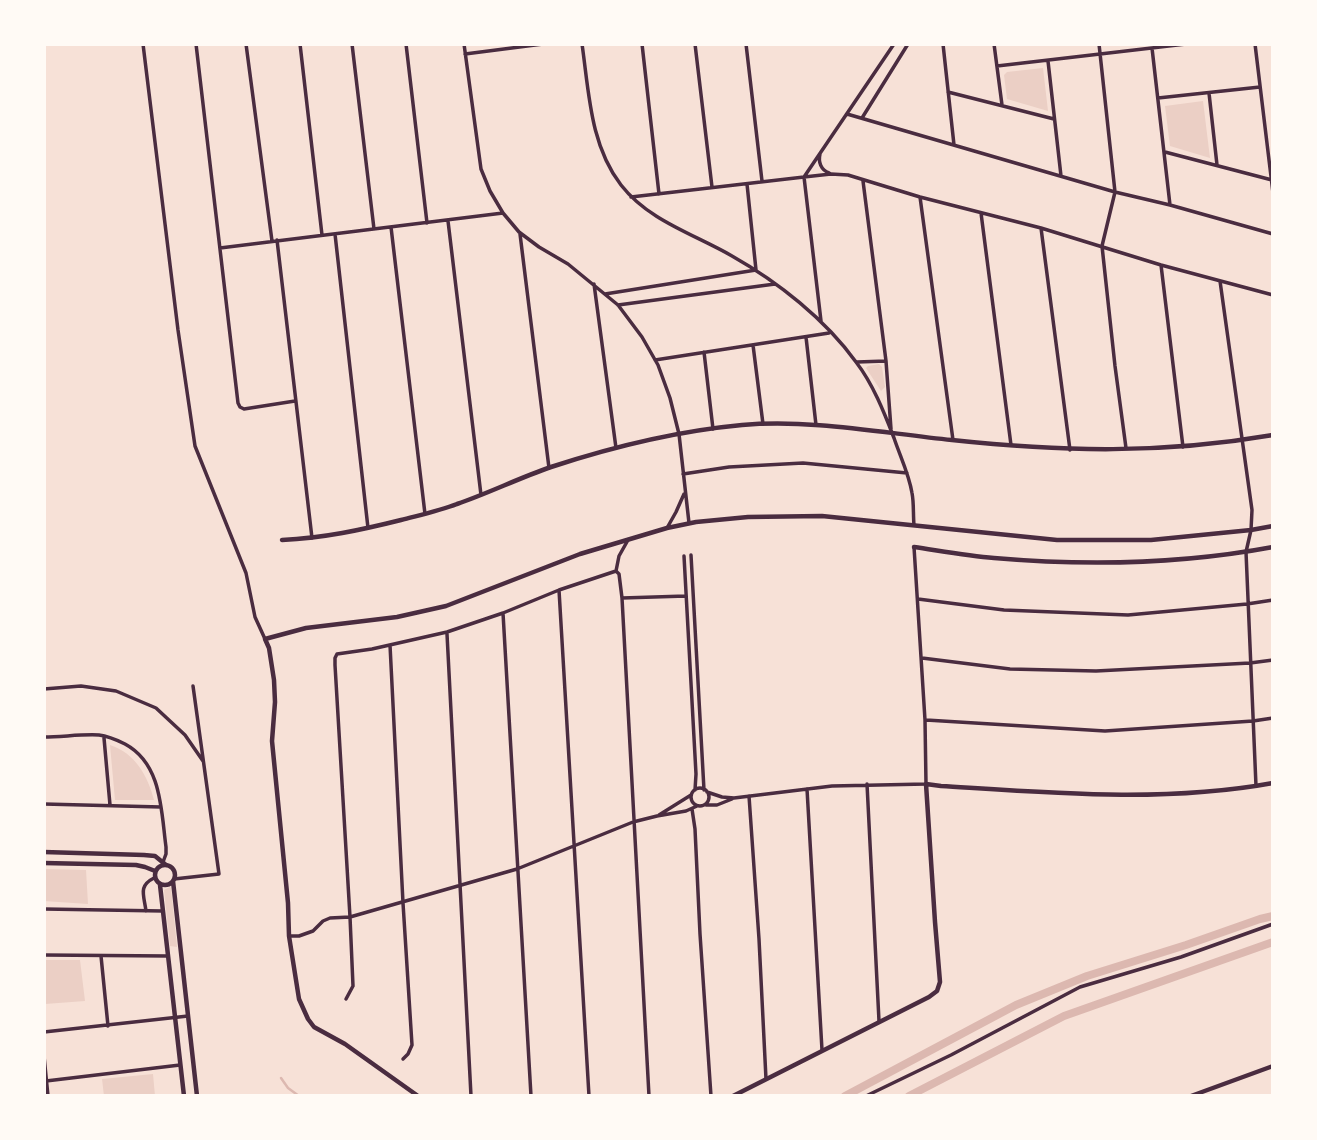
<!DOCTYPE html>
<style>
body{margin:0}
#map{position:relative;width:1317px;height:1140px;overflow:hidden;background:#f7e1d7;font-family:"Nunito Sans",sans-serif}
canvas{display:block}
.frame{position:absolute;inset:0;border:46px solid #fffaf5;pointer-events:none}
</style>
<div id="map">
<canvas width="1317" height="1140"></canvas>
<div class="frame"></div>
</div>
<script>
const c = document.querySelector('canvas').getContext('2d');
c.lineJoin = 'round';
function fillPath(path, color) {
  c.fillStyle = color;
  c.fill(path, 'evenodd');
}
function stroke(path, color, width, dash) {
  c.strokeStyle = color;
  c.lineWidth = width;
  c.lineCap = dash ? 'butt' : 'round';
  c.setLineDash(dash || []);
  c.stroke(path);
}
const green = new Path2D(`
 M1043 68 1048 111 1007 99 1004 75 1007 72Z
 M1203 101 1210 158 1170 146 1165 106Z
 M879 364 882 367 885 387 881 391 866 368 868 366Z
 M110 745C135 753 148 776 154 800H115Z
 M44 869 86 870 88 904 44 901Z
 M170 887 171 888 177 947 170 946 164 890Z
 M44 960H80L85 1001 45 1004Z
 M153 1074 155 1096H104L102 1079Z`);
const stream = new Path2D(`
 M281 1078 288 1088 299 1096`);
const canal = new Path2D(`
 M845 1096 1016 1005 1087 976 1186 945 1260 919 1273 916
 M909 1096 1064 1016 1273 942`);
const minor = new Path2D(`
 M143 44 178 330 195 446 246 573 255 617 265 639
 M196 44 238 403 240 407 244 409 295 401
 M246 44 272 241
 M300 44 322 235
 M352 44 374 229
 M406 44 427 223
 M464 44 481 169 490 191 503 213 519 232 539 247 568 264 618 305 642 337 658 365 670 398 679 434 689 523
 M582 44C589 92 590 145 621 185 649 221 694 234 732 256 778 282 825 319 856 362 873 384 884 412 894 438 900 456 909 474 912 493 914 503 913 514 914 525
 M642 44 659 194
 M695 44 712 187
 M746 44 762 181
 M943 44 954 145
 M994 44 1002 105
 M1099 44 1115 192 1102 246 1115 366 1126 448
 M1255 44 1273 193
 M1152 48 1170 205
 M465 54 543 44
 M1048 61 1061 176
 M997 66 1186 44
 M948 92 1054 119
 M1209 93 1217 165
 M1158 98 1260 87
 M847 114 1115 192 1170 205 1273 234
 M862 118 908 44
 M1165 152 1272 180
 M820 154C818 162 821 170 829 173
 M863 181 886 361 891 429
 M631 197 804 177 831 174 848 175 920 197 1041 228 1161 265 1273 295
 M920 197 953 440
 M981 213 1011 445
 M448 221 481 495
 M391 227 425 514
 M1041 228 1070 450
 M335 234 368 528
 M520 234 549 468
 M277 240 312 538
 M220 248 503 213
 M1161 265 1183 447
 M1220 281 1252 510 1251 530 1246 552 1256 786
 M594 284 616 448
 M605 294 756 270 747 184
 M618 305 775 284
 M821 321 804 177 894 44
 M806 337 816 425
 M753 345 763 424
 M704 352 713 429
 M655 360 829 333
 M857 362 886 361
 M683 474 729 467 803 463 907 473
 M667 528 676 512 684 494
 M628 540 619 556 616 571 619 574 622 598 649 1096
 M691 555 704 790
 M684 556 696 774 695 790
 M559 590 589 1096
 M622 598 686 596
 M918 599 1004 610 1128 615 1247 604 1273 600
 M503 613 531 1096
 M447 634 471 1096
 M390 645 403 903 412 1045 408 1054 403 1059
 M922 658 1010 669 1096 671 1250 663 1273 660
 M44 689 81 686 116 691 156 708 185 735 203 761
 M926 720 1105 731 1253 721 1273 718
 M44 737C62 737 81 734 99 735 108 736 117 740 125 744 162 764 161 810 166 847V854L163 862
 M104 738 110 805
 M867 784 879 1021
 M691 797a9 9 0 1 1 18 0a9 9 0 1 1-18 0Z
 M807 789 822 1050
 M707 792 722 797 734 798 832 786 926 784 925 720 914 547
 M749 796 759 939 766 1079
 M44 804 161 807
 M706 805H717L732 799
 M692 809 695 829 700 934 711 1096
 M659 815 691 795
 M174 879 219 874 193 686
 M44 909 163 911
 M146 911C144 895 138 886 154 878
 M290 936H299L313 931 323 921 330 918 350 917 517 869 633 822 657 816 686 811 697 806
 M44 955 168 956
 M101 956 108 1026
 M346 999 353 986 350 917 335 665V658L337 654 372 649 447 632 503 613 559 590 616 571
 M44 1032 188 1016
 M44 1056 48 1096
 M46 1081 180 1065
 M866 1096 951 1055 1080 987 1181 957 1273 924`);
const tertiary = new Path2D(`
 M282 540C324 538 361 530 401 520 420 515 439 511 457 504 489 493 519 478 551 467 612 447 677 431 742 425 812 419 882 433 952 440 1063 452 1163 454 1273 435
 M914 547C941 551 968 556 994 558 1086 566 1182 564 1273 547
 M44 852 144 855 155 856 166 865
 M44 863 136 865 145 867 155 871
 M155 875a10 10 0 1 1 20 0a10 10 0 1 1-20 0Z
 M173 881 197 1096
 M160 885 184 1096
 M418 1096 345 1044 314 1027 308 1019 299 999 289 936 288 903 272 741 275 702 274 680 269 648 265 639 306 628 397 617 446 606 580 554 667 528 696 522 748 517 822 516 1057 540H1151L1251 530 1273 526
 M733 1096 929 997 937 991 940 982 935 922 926 784 941 786C1051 793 1164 803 1273 783
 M1191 1096 1273 1066`);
fillPath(green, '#ebcfc5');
stroke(stream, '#dcb8b0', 2.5);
stroke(canal, '#dcb8b0', 8);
stroke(minor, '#4a2c40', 3.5);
stroke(tertiary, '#4a2c40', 4.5);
</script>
